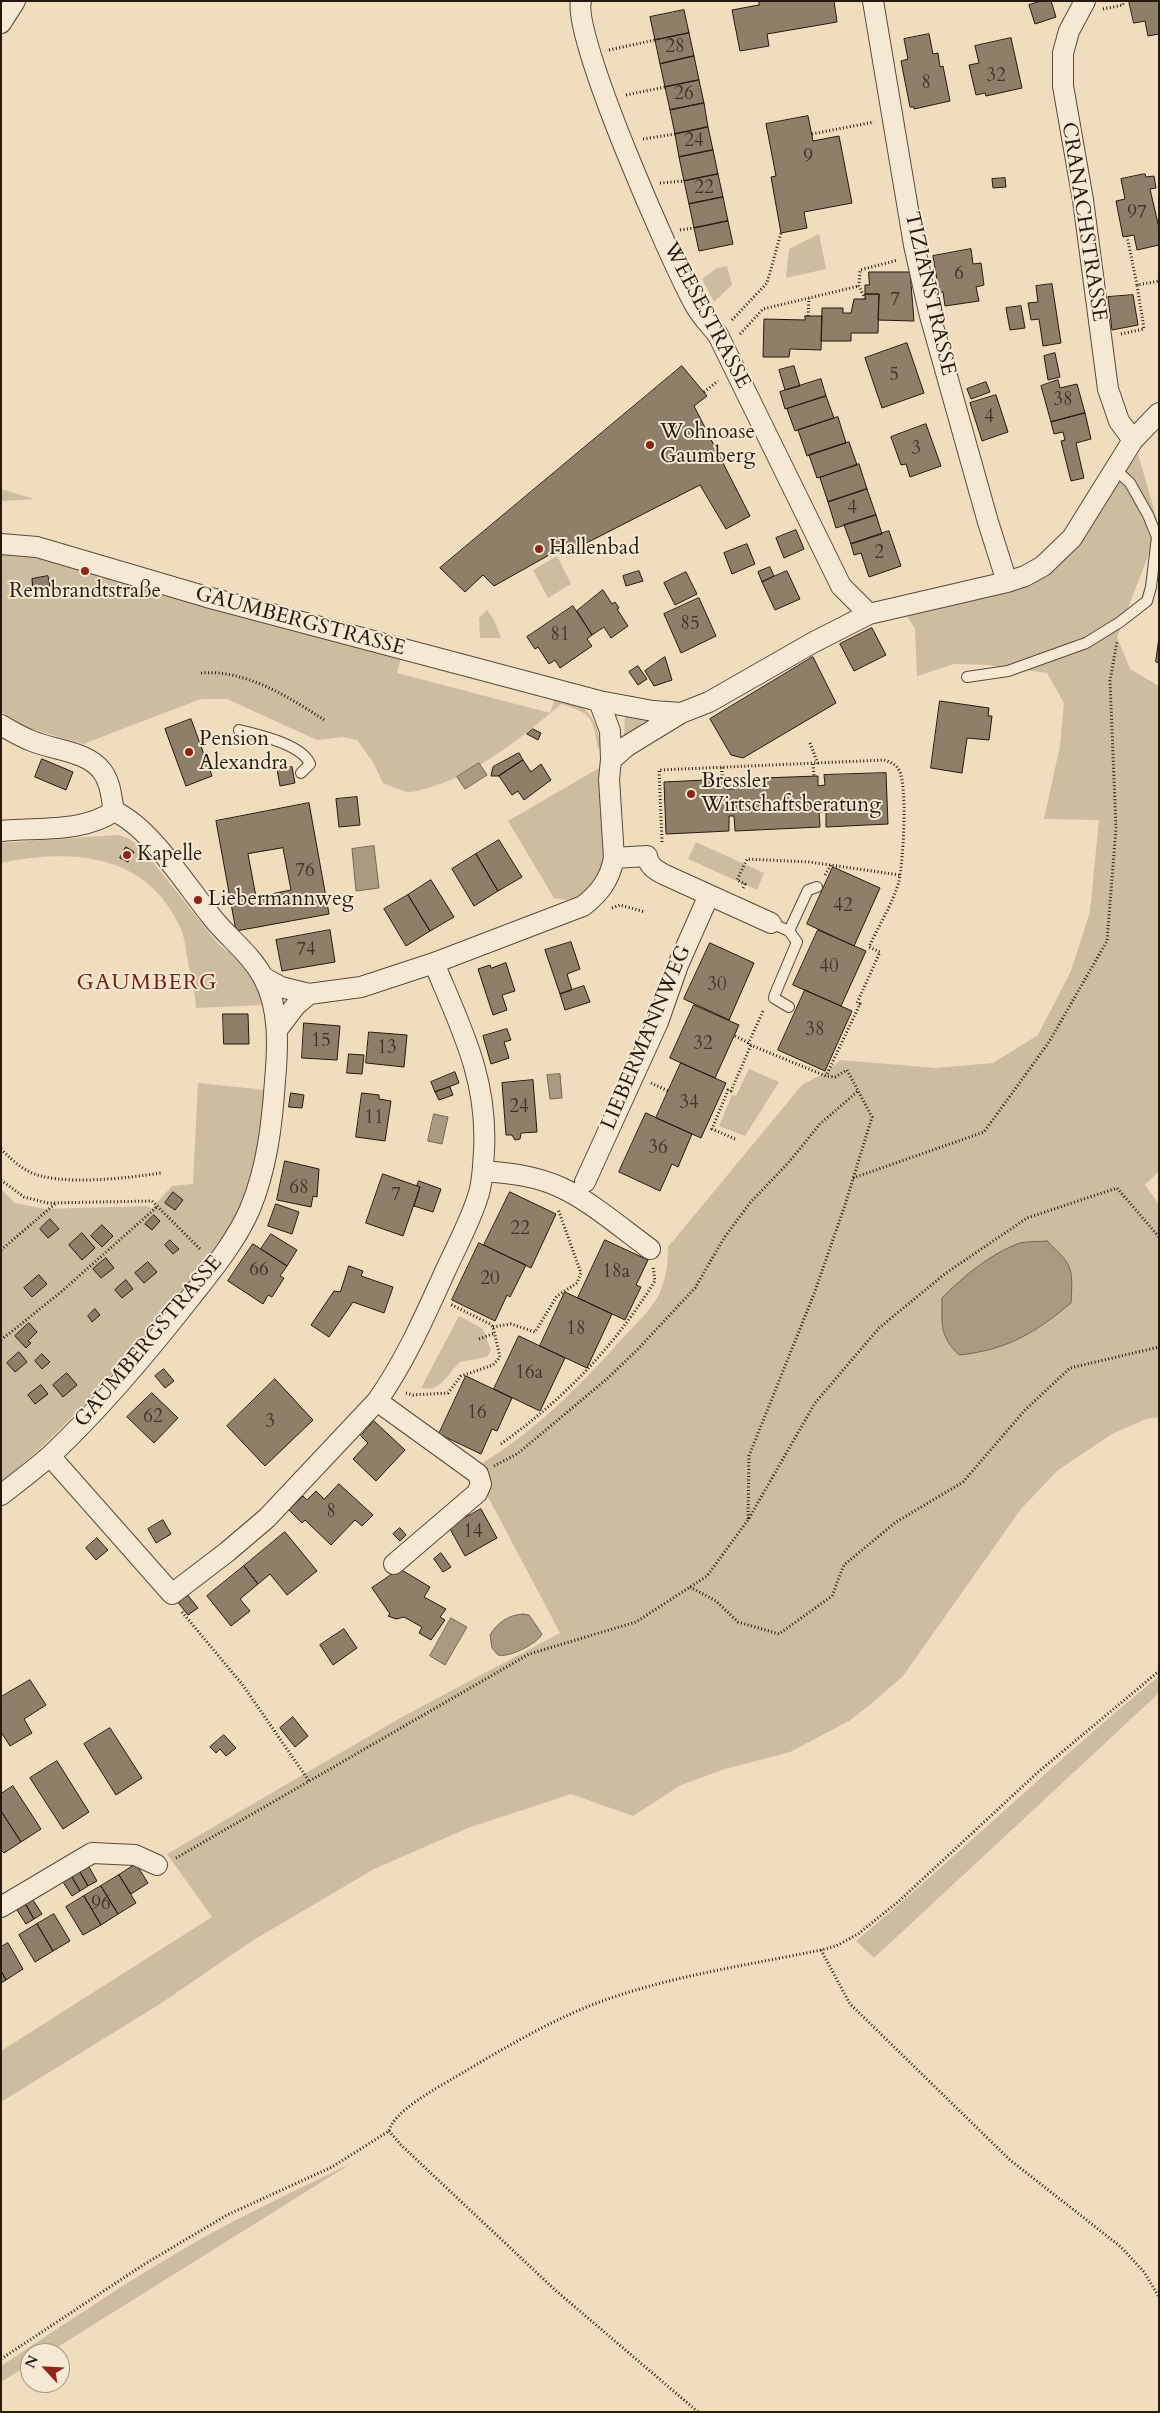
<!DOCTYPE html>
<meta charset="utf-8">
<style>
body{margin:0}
#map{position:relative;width:1160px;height:2413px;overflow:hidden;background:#efddbd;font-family:Cardo,serif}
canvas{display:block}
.frame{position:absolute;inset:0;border:2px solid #26190e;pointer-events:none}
.north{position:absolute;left:20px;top:2343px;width:50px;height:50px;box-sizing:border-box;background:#f5e9d4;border:1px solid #a29685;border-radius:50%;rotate:295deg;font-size:14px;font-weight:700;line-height:20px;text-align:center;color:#26190e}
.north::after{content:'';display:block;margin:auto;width:18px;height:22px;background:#8f2418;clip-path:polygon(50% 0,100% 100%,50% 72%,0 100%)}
</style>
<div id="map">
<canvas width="1160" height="2413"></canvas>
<div class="frame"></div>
<div class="north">N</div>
</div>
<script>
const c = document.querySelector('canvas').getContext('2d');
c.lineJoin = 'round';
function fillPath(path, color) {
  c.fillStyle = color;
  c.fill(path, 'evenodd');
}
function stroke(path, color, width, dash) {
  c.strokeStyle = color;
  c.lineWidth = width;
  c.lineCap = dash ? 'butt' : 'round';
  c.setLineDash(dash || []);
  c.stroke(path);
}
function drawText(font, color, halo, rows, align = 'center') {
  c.font = font + ' Cardo,serif';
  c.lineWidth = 4;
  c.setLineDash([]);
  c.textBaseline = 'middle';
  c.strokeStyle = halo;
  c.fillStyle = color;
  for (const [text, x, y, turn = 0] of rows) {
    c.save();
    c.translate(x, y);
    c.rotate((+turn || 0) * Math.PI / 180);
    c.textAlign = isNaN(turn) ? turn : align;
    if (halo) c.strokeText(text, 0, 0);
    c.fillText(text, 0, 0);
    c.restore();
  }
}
const green = new Path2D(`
 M819 234 826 269 786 278 789 249Z
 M727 266 732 285 714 302 702 279 717 268Z
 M1138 454 1159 527 1117 637 1130 669 1159 686V1171L1145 1185 1159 1204V1417L1146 1419 1112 1434 1058 1470 1021 1509 903 1676 871 1704 849 1721 790 1752 725 1769 681 1785 633 1816 571 1794 468 1828 374 1869 252 1941 160 2004 1 2102V2051L212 1917 167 1854 402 1717 560 1633 486 1493 481 1464C535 1431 578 1388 620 1341 632 1328 648 1313 657 1298 666 1282 668 1264 668 1247L802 1085 821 1075 840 1060 936 1068 993 1063 1038 1035 1071 971 1090 912 1099 820 1044 819 1060 746 1064 703 1047 673 988 665 954 664 917 676 915 629 904 611 1004 588 1075 539Z
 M1 489 34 499 1 501Z
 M1 553 38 556 401 658 397 673 550 713 556 696C586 706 594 712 601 744L598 749C593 718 592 713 561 704 521 738 475 776 424 789 420 790 414 792 409 792 401 791 391 786 383 783L373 762 357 740 343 737 317 740 227 699H201L83 744 28 728 1 712Z
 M557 556 571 584 548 598 533 570Z
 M487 610 494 620 501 638H480L479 618Z
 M625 713 648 719 624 737Z
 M599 768C602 805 617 860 588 889 577 901 568 901 554 898L508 821Z
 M118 835 128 838 142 848 218 944 228 952 231 949 255 979 263 1005 196 1008C195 992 191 977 188 962 186 952 185 939 181 929 147 853 73 848 1 863V843Z
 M696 842 764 873 757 890 688 859Z
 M749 1069 779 1082 745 1136 719 1126 732 1095 736 1096Z
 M198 1083 266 1090C260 1134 254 1178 234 1219 216 1256 180 1297 153 1328 105 1383 58 1436 1 1482V1189L15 1203 45 1209 147 1206 152 1208 172 1186 193 1184Z
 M459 1316 483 1329 491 1350 487 1357 460 1362C448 1373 441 1393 421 1388Z
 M1159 1676V1693L874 1958 856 1941C959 1855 1055 1761 1159 1676Z
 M352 2163 48 2353H30V2364L1 2382V2366C59 2328 117 2288 177 2253 233 2219 293 2192 352 2163Z`);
const water = new Path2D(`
 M479 763 487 775 465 789 457 777Z
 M374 846 379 888 356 891 352 849Z
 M560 1074 562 1098 550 1099 547 1075Z
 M434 1114 448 1117 442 1144 428 1141Z
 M1047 1241C1073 1266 1073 1267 1071 1303 1035 1333 1007 1350 959 1355 939 1335 942 1324 942 1298 961 1278 993 1252 1020 1243 1028 1241 1039 1242 1047 1241Z
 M523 1614 529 1615 542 1634C537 1644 509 1658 498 1655L492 1648 490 1635C497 1623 508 1615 523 1614Z
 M451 1618 467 1627 445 1665 430 1656Z`);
const building = new Path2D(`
 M759 1H834L837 22 767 34 769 46 740 51 732 10 759 5Z
 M1041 1H1051L1056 17 1035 24 1029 5Z
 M1129 1H1159V34L1148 36 1145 21 1134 23Z
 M684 10 689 33 655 40 650 17Z
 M689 33 694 56 660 64 655 40Z
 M929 34 933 54 938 53 940 67 943 66 950 101 914 109V107H910L901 61 908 59 904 39Z
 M1011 38 1022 88 986 96 985 93 976 95 969 65 979 63 975 46Z
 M694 56 699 80 665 87 660 64Z
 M699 80 704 103 670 110 665 87Z
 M704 103 708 127 675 134 670 110Z
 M808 116 813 141 839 136 852 203 804 212 807 228 781 233 771 177 776 176 766 124Z
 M708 127 713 150 679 157 675 134Z
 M713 150 718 174 684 181 679 157Z
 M718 174 723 197 689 204 684 181Z
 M1145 174 1146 177 1154 176 1156 188 1150 189 1159 228V245L1137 250 1134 235 1123 237 1116 201 1125 199 1121 179Z
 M1005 178 1006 187 993 188 992 179Z
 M723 197 728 221 694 228 689 204Z
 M728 221 733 244 699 251 694 228Z
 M971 249 973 264 981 263 984 285 976 287 979 301 945 306 943 292H939L933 256Z
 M869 272H910L914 321 878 320 879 294H865V285H869Z
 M1052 284 1061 343 1043 346 1039 319 1031 320 1028 303 1038 302 1036 286Z
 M865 294H879L878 333H851V341H821L822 308H843V313H851L854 299H865Z
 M1133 295 1138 325 1112 330 1108 297Z
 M1021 306 1025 328 1010 330 1006 308Z
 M805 316H822L821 350 790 349 789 357H763L764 319 805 320Z
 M907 343 924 393 882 408 865 358Z
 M1055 353 1060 377 1048 380 1044 356Z
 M682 366 707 396 694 406 750 516 726 529 700 485 561 556 558 550 494 586 483 575 465 592 440 568Z
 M794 366 800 386 785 390 779 370Z
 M821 379 826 396 785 409 780 392Z
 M1058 380 1060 388 1077 384 1085 413 1051 422 1041 386Z
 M986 382 990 392 971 399 967 389Z
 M996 395 1008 432 982 441 970 403Z
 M826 396 834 418 795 431 787 409Z
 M1085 413 1091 439 1076 443 1084 478 1071 481 1061 441 1065 440 1063 432 1054 434 1051 422Z
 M838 417 846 443 807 456 798 430Z
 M926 424 941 466 910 477 906 464 901 465 891 437Z
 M849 442 857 465 817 478 809 455Z
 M859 464 867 489 828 502 820 478Z
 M867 489 876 515 836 528 828 502Z
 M876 515 882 534 851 544 844 525Z
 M796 530 804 549 784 558 776 538Z
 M889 531 901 566 869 577 861 553 854 555 851 544Z
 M747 544 755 564 732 574 724 553Z
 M770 567 774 576 762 582 758 572Z
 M639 571 643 581 626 586 623 576Z
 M787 571 800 599 775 610 762 582Z
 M686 572 697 594 675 605 664 583Z
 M48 576 50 587 33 590 32 579Z
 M603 590 612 604 615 602 619 608 617 609 628 626 611 638 604 627 592 635 577 611Z
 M699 598 716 636 681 653 664 614Z
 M573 606 592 635 587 639 592 646 560 668 555 660 549 664 538 647 535 649 527 637Z
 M872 628 886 655 854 671 840 644Z
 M1159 638V663L1156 662Z
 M665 657 672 680 654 686 645 671Z
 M813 657 836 703 743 758 731 755 710 719Z
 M638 666 647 679 638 685 629 672Z
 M940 701 989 708 988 716H992L989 740 967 738 962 773 931 768Z
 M191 719 212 776 186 786 165 729Z
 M533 729 541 733 538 740 527 734Z
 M519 753 523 760 499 776H491L493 767Z
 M42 759 73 772 66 790 35 777Z
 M523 760 531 772 541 764 551 780 524 800 518 791 512 795 499 776Z
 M292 767 295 783 280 786 277 769Z
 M886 773 888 824 826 827V812H819L820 827 735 831 734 816H729V831L666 834 664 782 727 779V789H734V779L818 776V786L825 785 824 775Z
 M357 797 360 825 339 827 336 799Z
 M309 803 329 914 236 931 216 821ZM283 848 291 890 256 897 248 854Z
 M499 840 522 877 498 891 476 854Z
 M126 847 134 852 128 862 120 858Z
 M476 854 498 891 474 906 452 869Z
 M833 867 880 888 854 946 807 924Z
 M431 880 454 917 430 931 408 895Z
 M408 895 430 931 406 946 384 909Z
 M330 930 335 962 282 971 276 940Z
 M818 930 866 951 841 1006 793 985Z
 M571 942 580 969 567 974 572 990 560 994 545 950Z
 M710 943 754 963 729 1020 684 999Z
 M506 963 515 991 502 995 507 1010 493 1015 478 969 490 965 491 968Z
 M584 986 590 1002 565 1010 560 994Z
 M805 990 852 1011 825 1071 778 1050Z
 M694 1005 739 1025 715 1078 670 1058Z
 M223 1014H248L249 1044H224Z
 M304 1023 340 1026 337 1060 302 1058Z
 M507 1029 511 1040 504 1042 509 1058 491 1064 483 1036Z
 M369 1032 407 1035 404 1067 366 1063Z
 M349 1054 364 1055 362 1074 347 1073Z
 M681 1063 726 1083 701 1138 656 1118Z
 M455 1072 459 1083 435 1092 431 1082Z
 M533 1080 537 1132 521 1133 520 1139 515 1140 512 1135H506L502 1083Z
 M450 1087 453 1095 439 1100 435 1092Z
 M291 1093 304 1095 302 1108 289 1107Z
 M362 1093 379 1095V1099L391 1101 385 1141 356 1137Z
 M646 1113 692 1134 678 1167 672 1164 660 1191 619 1172Z
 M285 1161 319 1169 317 1197 313 1196 311 1207 277 1200Z
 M383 1174 420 1187 403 1236 366 1223Z
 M419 1181 441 1189 433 1212 414 1206 420 1187 417 1186Z
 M173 1192 183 1200 175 1210 165 1203Z
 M510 1192 556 1214 531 1268 484 1245Z
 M276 1204 299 1212 292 1234 268 1226Z
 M154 1215 160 1221 152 1230 145 1224Z
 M50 1219 59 1229 48 1238 40 1229Z
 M102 1225 113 1236 102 1247 91 1236Z
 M82 1233 95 1248 82 1260 69 1245Z
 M271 1234 297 1250 287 1266 261 1249Z
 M170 1240 179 1249 173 1254 165 1245Z
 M605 1240 648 1260 636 1285 641 1287 625 1320 578 1298Z
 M479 1243 526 1265 510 1297 507 1295 495 1321 452 1300Z
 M253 1244 287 1266 280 1276 284 1278 272 1297 268 1295 263 1304 228 1281Z
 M106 1258 114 1268 101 1278 93 1269Z
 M148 1262 157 1272 144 1283 135 1273Z
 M349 1266 363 1271 361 1276 393 1287 384 1313 353 1302 329 1337 311 1325 334 1291 340 1292Z
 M39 1275 47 1284 32 1297 24 1288Z
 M126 1280 133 1289 122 1298 115 1290Z
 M565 1292 612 1314 587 1368 540 1346Z
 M95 1309 100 1315 92 1322 88 1316Z
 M29 1323 37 1332 28 1341 31 1343 26 1348 15 1336Z
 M519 1336 565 1358 540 1411 494 1389Z
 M19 1352 27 1362 15 1372 7 1363Z
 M42 1354 50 1362 42 1369 35 1361Z
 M164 1369 174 1381 165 1388 155 1376Z
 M67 1373 77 1385 63 1397 53 1385Z
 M466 1376 512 1398 497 1431 492 1429 481 1454 439 1434Z
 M275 1379 313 1420 265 1466 227 1426Z
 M41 1385 48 1394 35 1404 28 1395Z
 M152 1393 178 1418 154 1443 127 1417Z
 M374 1421 405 1450 376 1481 353 1459 368 1443 361 1436Z
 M339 1484 373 1515 362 1526 355 1520 331 1545 305 1520 302 1523 289 1510 303 1496 307 1500 316 1491 324 1499Z
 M481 1509 497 1538 465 1556 449 1527Z
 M163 1520 171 1534 156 1543 148 1529Z
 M400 1528 406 1535 400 1541 393 1534Z
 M285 1532 317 1571 287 1595 270 1574 258 1584 244 1566Z
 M97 1538 108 1550 96 1560 86 1548Z
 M441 1553 451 1567 443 1572 434 1559Z
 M244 1566 258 1584 240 1599 250 1611 231 1626 207 1596Z
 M400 1569 430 1587 424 1597 446 1609 440 1617 445 1620 431 1640 419 1633 422 1627 404 1617 396 1619 388 1616 390 1614 372 1588Z
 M186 1593 198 1608 188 1615 176 1600Z
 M344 1629 357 1648 333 1665 320 1645Z
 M30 1680 46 1705 24 1719 32 1733 10 1746 1 1732V1697Z
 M293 1717 308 1736 295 1747 280 1728Z
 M110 1728 142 1778 116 1795 84 1744Z
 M224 1735 236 1748 226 1756 220 1749 216 1753 210 1747Z
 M57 1761 89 1812 63 1829 30 1778Z
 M13 1786 41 1829 21 1842 1 1811V1794Z
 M1 1811 21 1842 4 1853 1 1850Z
 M136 1864 148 1883 131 1894 119 1875Z
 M89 1867 97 1881 88 1886 80 1872Z
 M80 1872 88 1886 80 1891 72 1877Z
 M119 1875 136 1903 118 1914 101 1886Z
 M72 1877 80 1891 72 1896 63 1882Z
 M101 1886 118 1914 101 1925 84 1896Z
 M84 1896 101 1925 83 1935 66 1907Z
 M33 1900 42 1914 34 1919 26 1905Z
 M26 1905 34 1919 26 1924 17 1910Z
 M54 1914 70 1941 53 1951 37 1924Z
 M37 1924 53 1951 35 1962 19 1935Z
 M8 1943 23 1969 6 1980 1 1971V1947Z
 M1 1971 6 1980 1 1983Z`);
const path = new Path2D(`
 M1103 9 1123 5V1
 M609 50 655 40
 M626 95 665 87
 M812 134 874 122
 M643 139 675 134
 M660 183 684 181
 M680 230 694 228
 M1127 236 1137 285 1159 281
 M865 299 859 286 860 270 898 260
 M808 316 809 298
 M732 320 767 283 781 233
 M740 334 763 309 859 286
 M1121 334 1144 329 1137 285
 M704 392 718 381
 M201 673C246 669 290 698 326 721
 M810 743 818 764
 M813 764 814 776
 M722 779V767
 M662 842 659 770 884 760C890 762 896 764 899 770 908 786 903 862 899 881 894 901 878 927 869 947L880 952 857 1003 860 1004 826 1076
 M825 875 831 865
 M743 888 745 884 737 880 747 859 809 862 900 875
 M612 908 620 905 645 912
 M735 1036 749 1043
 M651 1083 668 1091
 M735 1139 712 1129 728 1090 731 1091 751 1045
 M1 1149C9 1157 18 1166 28 1171 57 1187 127 1178 161 1173
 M853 1178 984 1132 1049 1042 1107 941 1116 828 1110 681 1117 641
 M1 1180 24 1197 48 1203 152 1201 201 1250
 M1 1250 56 1203
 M493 1327 511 1324 535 1332 557 1296 577 1283 581 1273 558 1209
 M479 1339 495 1333
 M1 1340 61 1292 158 1206
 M406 1393 413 1395 448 1393 461 1376 493 1365 500 1357 493 1327 490 1324 450 1304
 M501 1444C566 1397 612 1349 655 1281L653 1267
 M494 1466 517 1454 608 1378 639 1348 695 1288 724 1238 750 1203 789 1162 820 1124 858 1091
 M748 1519 749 1456 814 1294 845 1205 872 1117 847 1070 835 1077 826 1076 748 1044 764 1009
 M690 1587 716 1601 738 1622 779 1634 832 1596 844 1565 896 1522 963 1482 1025 1410 1070 1368 1159 1347
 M182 1612 242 1684 309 1781
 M176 1858 529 1654 636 1622 707 1576 748 1520 815 1403 879 1328 946 1273 1027 1218 1117 1188 1159 1237
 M821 1950 850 2004 1010 2160 1121 2247 1144 2272 1159 2297
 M389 2131 401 2145 554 2289 698 2412
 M1 2359 143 2265 227 2215 332 2167 389 2131C393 2112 435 2089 452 2079 496 2053 542 2025 589 2006 663 1977 743 1966 821 1950L836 1946 858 1934 899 1901 1037 1773 1159 1671`);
const service = new Path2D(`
 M967 677 1008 671 1086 643 1120 622 1147 601 1151 587 1157 537 1148 515 1130 483 1116 470
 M239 730C258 735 302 744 310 764L301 773
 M771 923 789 931 797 942 775 994 774 998 789 1007
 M789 931 808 890 817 887`);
const minor = new Path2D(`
 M581 1C572 37 672 264 695 305 701 316 711 326 718 335L841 586 869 614
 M873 1 914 245 929 312 988 522 1007 582
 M1085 1 1069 31 1063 53V86L1083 200 1108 389 1119 421 1133 440
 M1 23 15 1
 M1 544 37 547 207 597 599 701 653 711 681 713 709 702 814 642 869 614 1007 582 1025 576 1043 566 1072 538 1133 440 1159 413
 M599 701 610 731 611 760
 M1 725C11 731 21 737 32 741 53 750 87 751 102 771 111 783 111 797 114 811
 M1 831C37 827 83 833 114 811
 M614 858 647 856C649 866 654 869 663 874L771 923
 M263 977 281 987 309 994 361 987 434 963 583 906C600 893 610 879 614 858L609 779 611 760 627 746 681 713
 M277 1030 296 1005 309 994
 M483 1171C510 1173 537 1176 562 1188 590 1201 624 1230 650 1249
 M585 1182 658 1022 678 965 709 895
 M377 1401 478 1474 481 1484 477 1493 394 1564
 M50 1456 172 1594 227 1552 267 1518 377 1401C404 1363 424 1318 443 1276 455 1249 471 1221 479 1193 483 1179 483 1165 484 1151 488 1079 461 1028 434 963
 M1 1495C18 1482 35 1469 51 1455 102 1407 148 1352 191 1297 213 1269 236 1241 250 1209 267 1168 272 1125 275 1081 278 1047 280 1008 263 977 250 953 227 937 211 916 185 884 151 828 114 811
 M1 1907 92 1853 135 1855 157 1865`);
const markers = [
 [650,445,5,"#8f2418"],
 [539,549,5,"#8f2418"],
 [85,571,5,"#8f2418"],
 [189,752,5,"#8f2418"],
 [691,794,5,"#8f2418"],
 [127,855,5,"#8f2418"],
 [198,900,5,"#8f2418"]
];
const numberNames = [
 ["28",675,48],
 ["32",996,77],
 ["8",926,84],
 ["26",684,95],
 ["24",694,142],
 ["9",808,158],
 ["22",704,189],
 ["97",1137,214],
 ["6",959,275],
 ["7",895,301],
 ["5",894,376],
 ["38",1063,401],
 ["4",989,418],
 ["3",916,450],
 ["4",852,509],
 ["2",879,554],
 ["85",690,625],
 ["81",560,636],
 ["76",305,872],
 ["42",843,907],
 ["74",306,951],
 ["40",829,968],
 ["30",717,986],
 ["38",815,1031],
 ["15",321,1042],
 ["32",703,1045],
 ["13",387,1049],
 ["34",689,1104],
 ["24",519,1108],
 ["11",374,1119],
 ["36",658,1149],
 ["68",299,1189],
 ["7",396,1196],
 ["22",520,1230],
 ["66",259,1271],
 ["18a",616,1273],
 ["20",490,1280],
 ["18",576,1330],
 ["16a",529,1374],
 ["16",477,1414],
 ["62",153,1418],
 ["3",270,1423],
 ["8",331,1513],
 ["14",473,1533],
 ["96",101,1905]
];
const streetNames = [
 ["CRANACHSTRASSE",1083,222,81],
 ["TIZIANSTRASSE",929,294,77],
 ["WEESESTRASSE",706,316,62],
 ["GAUMBERGSTRASSE",300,622,15],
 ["LIEBERMANNWEG",647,1038,-67],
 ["GAUMBERGSTRASSE",149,1342,-50]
];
const poiNames = [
 ["Wohnoase",660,433],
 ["Gaumberg",660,457],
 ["Hallenbad",549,549],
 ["Rembrandtstraße",85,592,"center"],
 ["Pension",199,740],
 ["Alexandra",199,764],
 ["Bressler",701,782],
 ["Wirtschaftsberatung",701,806],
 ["Kapelle",137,855],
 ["Liebermannweg",208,900]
];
const neighbourhoodNames = [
 ["GAUMBERG",147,984]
];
fillPath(green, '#cdbc9f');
fillPath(water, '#ab9a82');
stroke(water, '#766654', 1);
fillPath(building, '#8f7f69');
stroke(building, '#26190e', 1);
stroke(service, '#584a3a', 12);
stroke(minor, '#584a3a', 22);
stroke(path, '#26190e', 3, [1, 2.5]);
stroke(service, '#f5e9d4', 10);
stroke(minor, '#f5e9d4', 20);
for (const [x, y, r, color] of markers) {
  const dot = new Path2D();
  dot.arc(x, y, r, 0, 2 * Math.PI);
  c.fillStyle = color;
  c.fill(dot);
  stroke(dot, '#f5e9d4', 2);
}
drawText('19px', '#403225', null, numberNames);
drawText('21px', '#26190e', '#f5e9d4', streetNames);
drawText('21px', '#26190e', '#f5e9d4', poiNames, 'left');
c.letterSpacing = '1px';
drawText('22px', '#7a1f14', '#f5e9d4', neighbourhoodNames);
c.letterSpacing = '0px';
</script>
